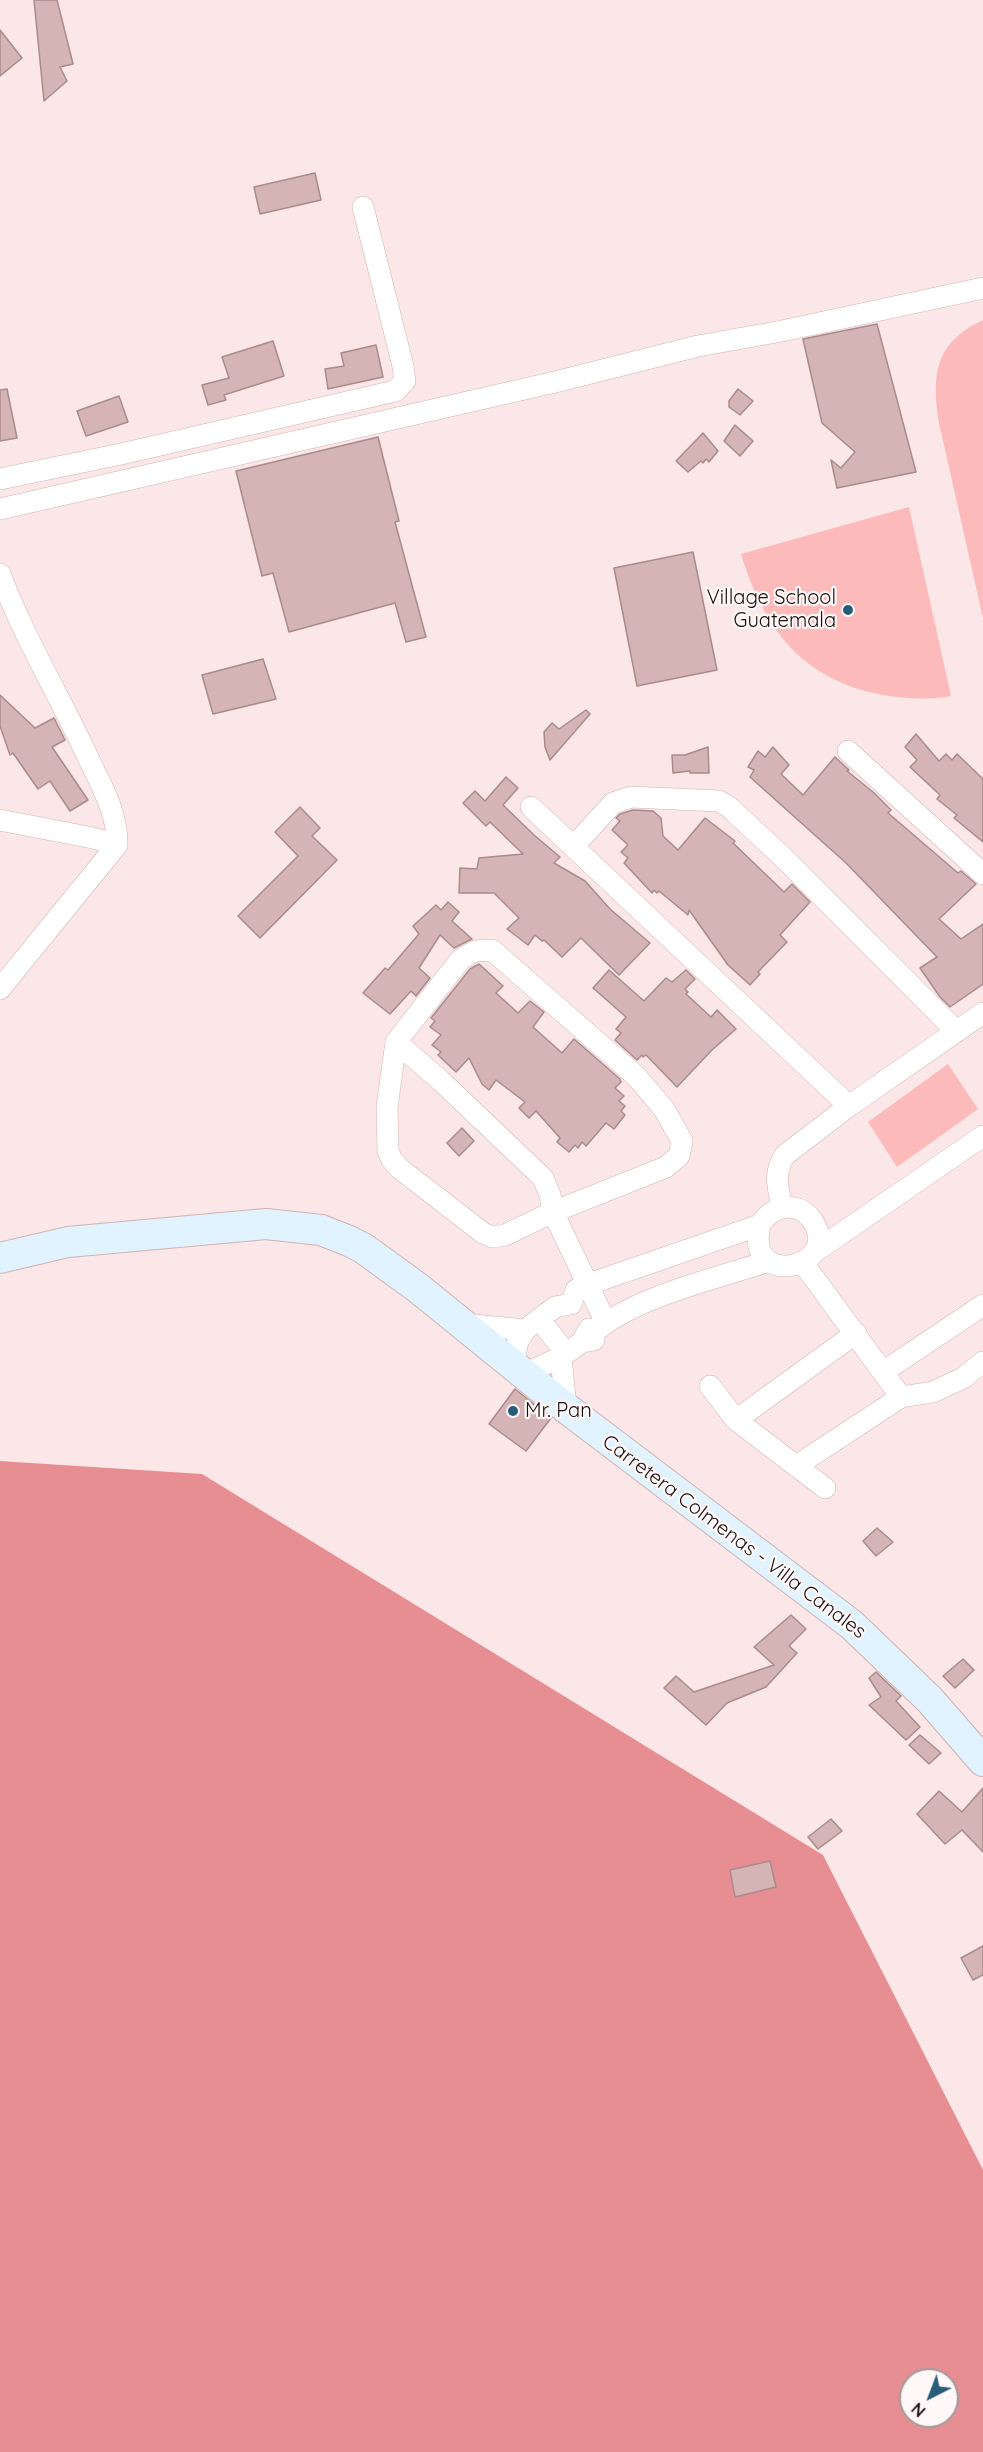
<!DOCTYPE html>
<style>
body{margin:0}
#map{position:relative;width:983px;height:2452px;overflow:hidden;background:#fbe7e7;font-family:Quicksand,sans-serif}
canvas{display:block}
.north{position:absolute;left:899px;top:2368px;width:60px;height:60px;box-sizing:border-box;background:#fff8f8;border:2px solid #a39a9a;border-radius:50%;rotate:222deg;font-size:16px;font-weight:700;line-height:24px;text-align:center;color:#190e0e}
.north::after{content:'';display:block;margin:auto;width:21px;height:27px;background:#285c78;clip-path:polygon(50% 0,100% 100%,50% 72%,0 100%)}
</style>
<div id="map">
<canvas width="983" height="2452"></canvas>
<div class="north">N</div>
</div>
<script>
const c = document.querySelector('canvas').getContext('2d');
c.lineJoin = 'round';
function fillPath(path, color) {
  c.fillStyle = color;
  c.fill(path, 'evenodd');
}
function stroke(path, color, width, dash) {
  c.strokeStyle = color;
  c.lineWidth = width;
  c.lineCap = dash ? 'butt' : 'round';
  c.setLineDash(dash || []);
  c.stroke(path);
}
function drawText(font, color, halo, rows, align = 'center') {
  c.font = font + ' Quicksand,sans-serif';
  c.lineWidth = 4.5;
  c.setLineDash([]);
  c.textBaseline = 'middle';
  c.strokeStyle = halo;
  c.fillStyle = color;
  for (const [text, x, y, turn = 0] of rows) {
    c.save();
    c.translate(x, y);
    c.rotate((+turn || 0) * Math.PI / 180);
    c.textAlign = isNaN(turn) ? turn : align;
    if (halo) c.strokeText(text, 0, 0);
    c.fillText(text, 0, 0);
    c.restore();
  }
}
const green = new Path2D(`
 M983 320V618L939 423C932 375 934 343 983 320Z
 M909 507 951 696C928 700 906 699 883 695 802 680 764 629 741 554Z
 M948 1064 978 1109 897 1167 868 1122Z`);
const forest = new Path2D(`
 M0 1461 202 1474 823 1855 983 2170V2452H0ZM911 2380H947V2416H911Z`);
const building = new Path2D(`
 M34 0H57L73 64 60 67 67 81 44 101Z
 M0 30 22 58 0 76Z
 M315 173 321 200 260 214 254 187Z
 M877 324 916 472 837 488 831 460 841 468 855 452 822 423 803 339Z
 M273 341 284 376 224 395 226 400 208 405 202 385 229 378 222 357Z
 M376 345 383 377 328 389 325 369 344 366 341 353Z
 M7 389 17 438 0 441V390Z
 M738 389 753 401 740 415 729 407V401Z
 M119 396 128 422 86 436 77 411Z
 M735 425 753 441 740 456 724 441Z
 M703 433 718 451 709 462 706 459 703 463 701 461 688 472 676 461Z
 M378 437 399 521 395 522 426 637 406 642 395 603 289 632 273 573 262 576 236 471Z
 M693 552 717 670 637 686 614 568Z
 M263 659 276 699 213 714 202 675Z
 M0 695 35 728 54 718 65 740 52 747 88 800 70 811 50 781 38 789 13 753 10 755 0 726Z
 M586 710 590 714 550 760 545 747 544 732 552 723 559 729Z
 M916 734 939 761 946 754 952 760 957 754 983 779V842L954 818 957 815 937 799 940 795 910 767 917 760 905 747Z
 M708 747 709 773H690V771L673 773 672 755H685Z
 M773 747 789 765 781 774 803 795 835 757 849 770 847 771 873 792 891 810 888 813 958 873 961 871 976 884 939 919 961 939 983 924V984L950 1007 940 997 920 968 937 957 846 863 750 777 754 770 748 767 758 751 765 757Z
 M506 777 518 788 503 805 534 835 560 857 554 863 585 881 610 909 650 943 619 975 581 938 562 957 544 940 542 941 535 935 528 945 507 929 519 918 494 893H459L460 868 477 869 479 858 523 854 490 822 486 826 463 803 475 791 485 801Z
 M300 807 320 828 312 836 337 860 260 938 238 916 298 856 275 832Z
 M633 810 653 811 661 818 663 836 678 850 705 818 735 841 733 843 784 892 792 884 810 902 780 935 787 942 758 972 760 974 750 985 728 965 689 910 688 915 659 891 657 893 654 890 652 893 624 863 628 858 621 852 628 845 612 830 620 821 616 818 620 814Z
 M448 902 459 912 452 921 472 939 454 948 440 935 419 968 430 978 416 996 411 991 390 1014 363 993 385 968 388 970 419 934 413 926 436 905 441 910Z
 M479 964 503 986 496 993 518 1013 530 1001 544 1012 533 1027 562 1053 574 1039 620 1079 621 1082 615 1088 624 1096 619 1101 625 1106 621 1111 625 1115 614 1129 606 1123 586 1146 582 1142 578 1148 575 1145 569 1152 557 1142 560 1138 536 1111 529 1118 519 1108 525 1102 496 1080 489 1090 482 1084 469 1058 456 1072 438 1055 441 1052 432 1045 441 1035 430 1027 435 1021 431 1018 470 969Z
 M609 970 644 1001 666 978 672 982 686 970 695 979 685 989 688 992 686 994 711 1017 717 1010 736 1029 712 1050 677 1087 646 1055 643 1057 642 1055 637 1060 615 1040 621 1033 616 1029 626 1017 593 988Z
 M462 1128 474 1141 459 1156 447 1143Z
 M515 1389 551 1418 526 1451 489 1424Z
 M877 1528 893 1542 876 1556 863 1541Z
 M791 1615 806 1629 789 1646 797 1653 766 1687 727 1703 706 1725 664 1688 676 1676 694 1692 774 1665 754 1647Z
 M963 1659 974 1670 955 1688 943 1676Z
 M876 1672 901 1696 896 1701 920 1727 906 1740 869 1705 881 1697 869 1678Z
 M920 1735 941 1753 929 1764 909 1745Z
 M983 1788V1852L962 1830 945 1844 917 1814 939 1791 962 1812Z
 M831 1819 842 1831 818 1849 808 1837Z
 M770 1861 776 1887 735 1897 730 1870Z
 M983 1946V1975L973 1980 961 1958Z`);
const street = new Path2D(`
 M0 479 121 454 395 391 405 381 403 366 363 207
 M0 509 555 382 698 346 782 331 983 288
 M0 574C23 635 57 692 85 751 99 782 118 811 117 845L0 989
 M848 751 983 874
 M531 807 849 1106
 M0 820 93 838 117 845
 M574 846 613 803 631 797 719 801 729 807 788 862 956 1031
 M492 950 636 1076 664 1109 682 1141 679 1156 666 1167 553 1212 505 1235 492 1237 483 1233 399 1168 392 1160 388 1151 387 1107 396 1042 461 959 475 951Z
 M396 1042 441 1081 543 1178 550 1195 553 1212 606 1323
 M782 1207C778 1187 773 1173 785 1155L849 1106 983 1013
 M813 1253 983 1136
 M803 1263 901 1397
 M539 1319 566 1353
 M463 1324 525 1330
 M582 1342 589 1329 597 1330C638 1296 718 1278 769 1261
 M513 1365 518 1341 525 1330 555 1307 571 1304 576 1290 589 1284 760 1225C772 1206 797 1199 812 1220 845 1267 744 1292 760 1225
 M883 1372 983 1305
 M524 1374 561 1357
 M710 1386 736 1420 825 1488
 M566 1408 561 1357 582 1342 594 1340
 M736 1420 856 1333
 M796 1466 901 1397 933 1392 963 1378 983 1362`);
const secondary = new Path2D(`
 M0 1258 68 1242 266 1224 321 1230 349 1241 363 1248 418 1288 566 1408 852 1625 930 1700 983 1761`);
const markers = [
 [848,610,6,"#285c78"],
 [513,1411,6,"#285c78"]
];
const poiNames = [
 ["Village School",836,598],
 ["Guatemala",836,621],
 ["Mr. Pan",525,1411,"left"]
];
const streetNames = [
 ["Carretera Colmenas - Villa Canales",734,1537,37]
];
fillPath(green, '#fcbaba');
fillPath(forest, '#e68e91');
fillPath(building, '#d4b4b4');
stroke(building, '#aa8b8b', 1.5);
stroke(street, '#d1b2b2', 22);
stroke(secondary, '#d1b2b2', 32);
stroke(street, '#fff', 21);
stroke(secondary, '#e0f3fe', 30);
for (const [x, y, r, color] of markers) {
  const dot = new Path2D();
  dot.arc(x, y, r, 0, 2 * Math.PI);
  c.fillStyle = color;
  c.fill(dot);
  stroke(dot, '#fff8f8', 2);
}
drawText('20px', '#190e0e', '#fff8f8', poiNames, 'right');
drawText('20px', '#190e0e', '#fff8f8', streetNames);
</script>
